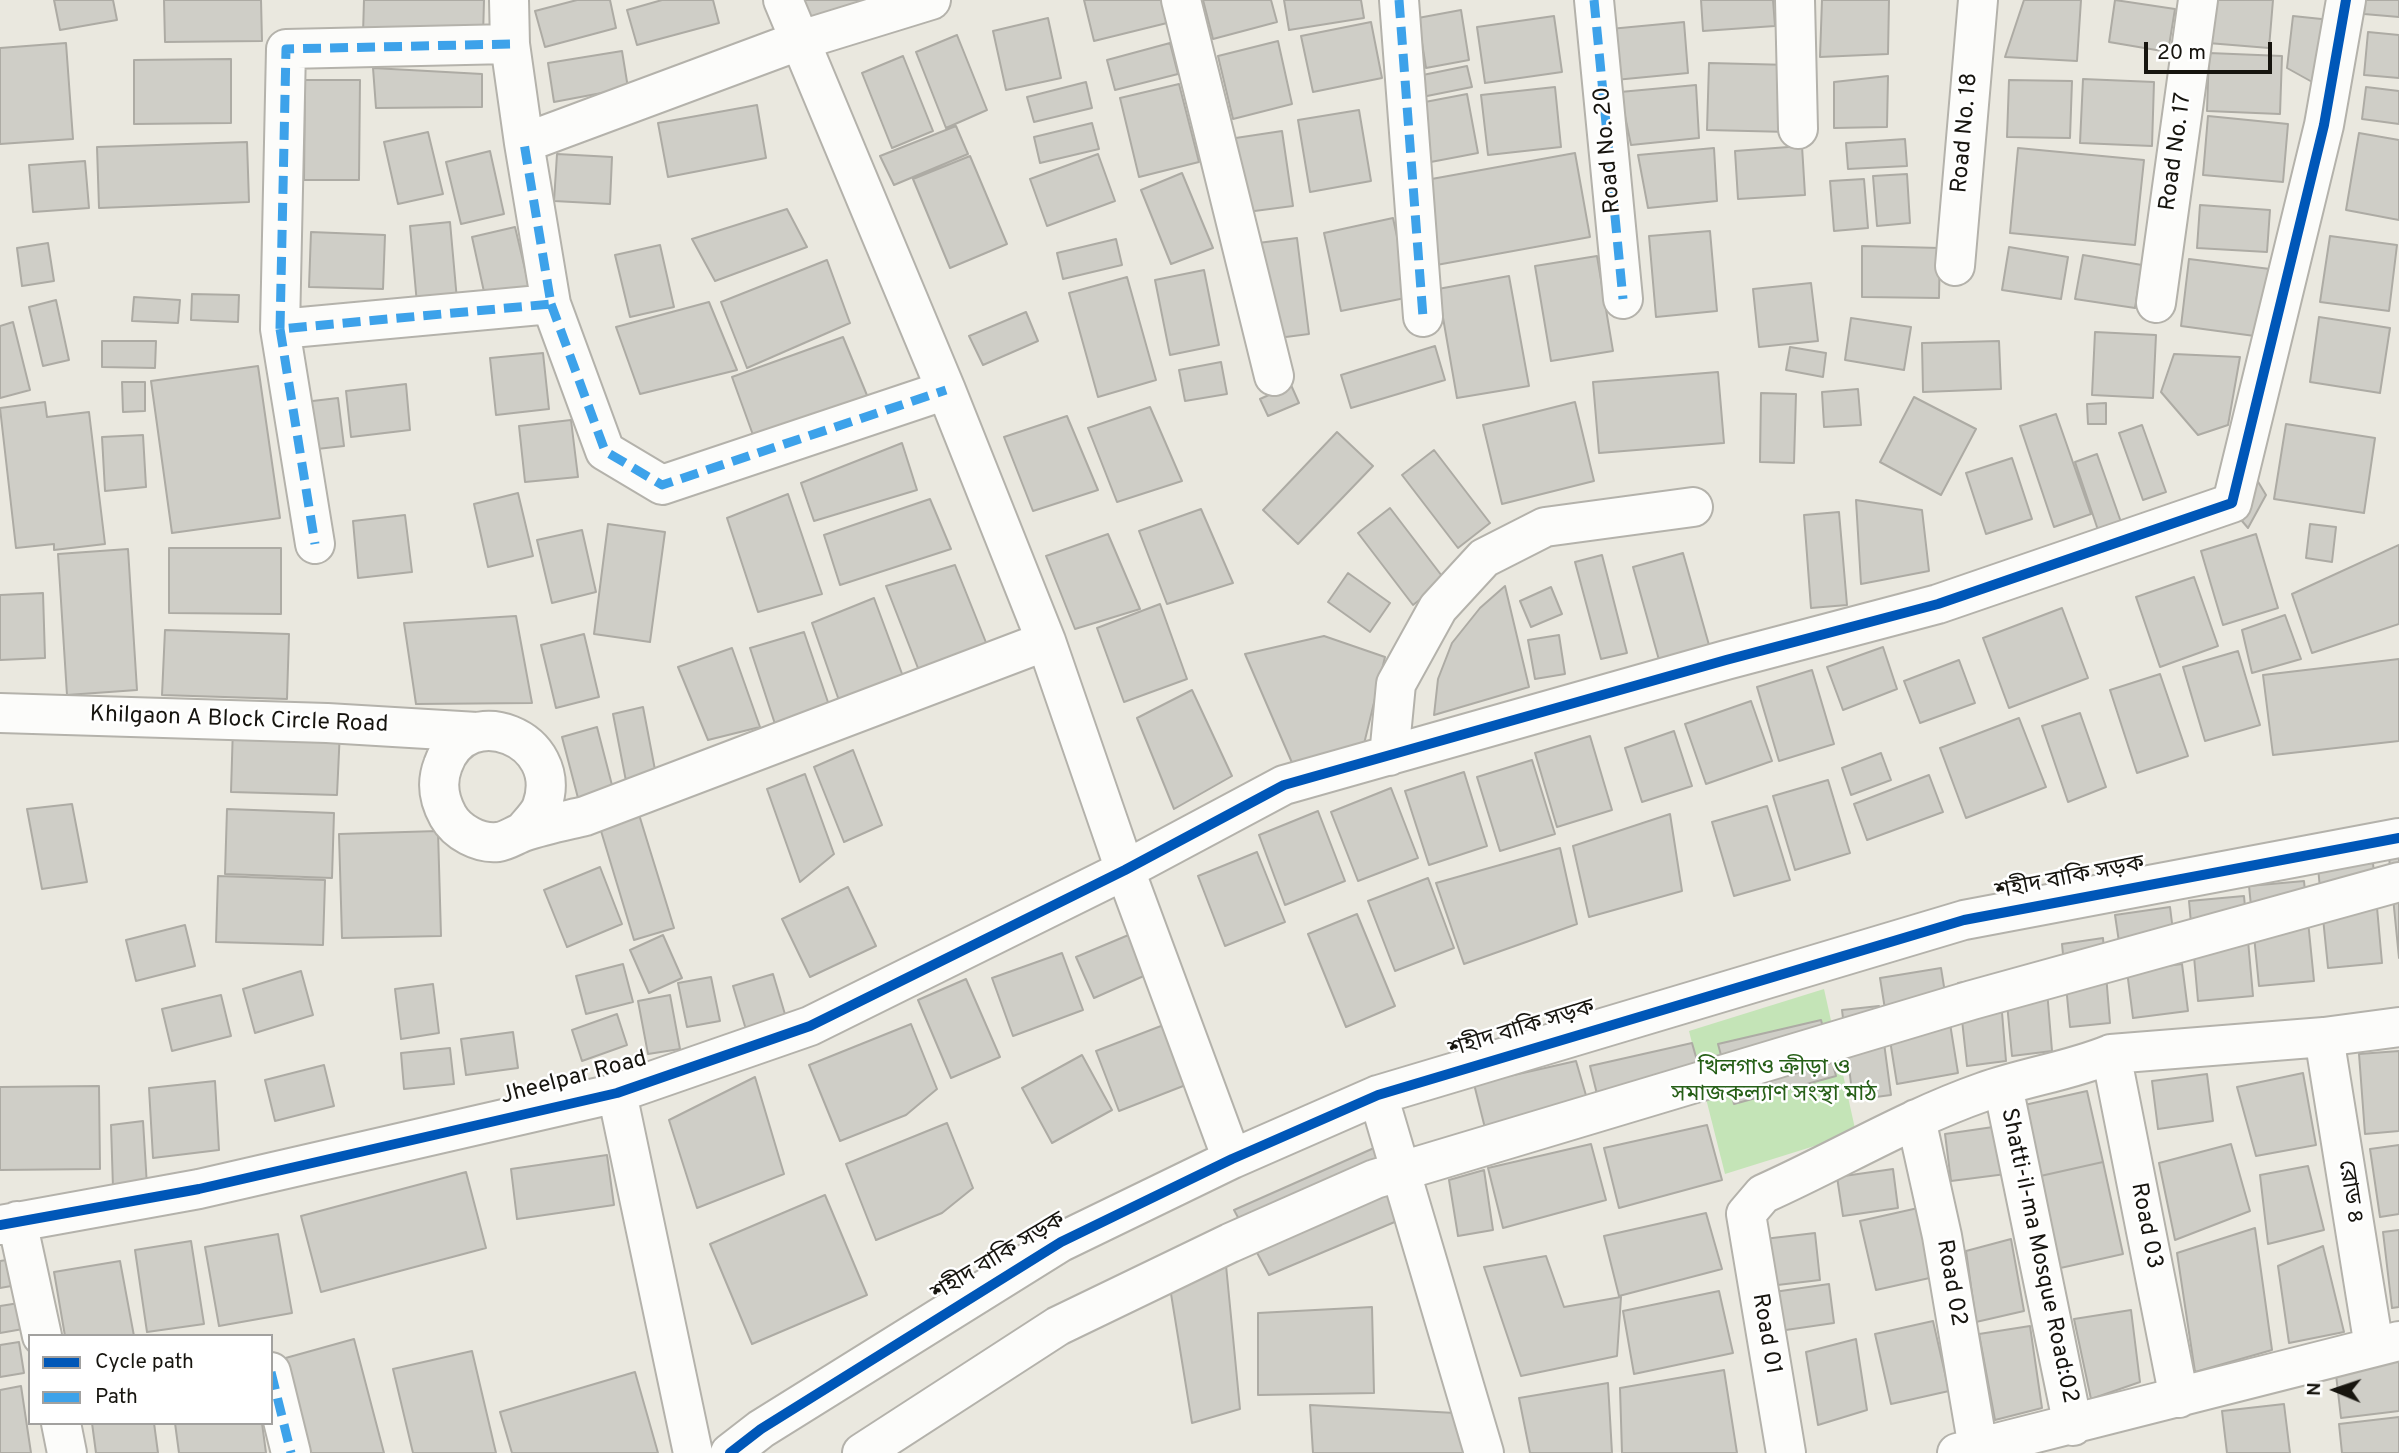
<!DOCTYPE html>
<meta charset="utf-8">
<style>
body{margin:0}
#map{position:relative;width:2399px;height:1453px;overflow:hidden;background:#eae8df;font-family:Overpass,sans-serif}
canvas{display:block}
.legend{position:absolute;left:28px;top:1334px;width:245px;height:91px;box-sizing:border-box;background:#fff;border:2px solid #a2a19f;margin:0;padding:9px 12px;list-style:none;font-size:21px;color:#17150f}
.legend li{display:flex;align-items:center;gap:14px;height:35px}
.legend b{width:35px;border:2px solid #a2a19f}
.north{position:absolute;left:2301px;top:1355px;width:70px;height:70px;-webkit-text-stroke:5px #fff;paint-order:stroke;rotate:272deg;font-size:19px;font-weight:700;line-height:28px;text-align:center;color:#17150f}
.north::after{content:'';display:block;margin:auto;width:24px;height:32px;background:#17150f;clip-path:polygon(50% 0,100% 100%,50% 72%,0 100%)}
.scale{position:absolute;left:2144px;top:42px;width:128px;height:32px;box-sizing:border-box;border:4px solid #17150f;border-top:0;padding-left:9px;font-size:21px;line-height:24px;white-space:nowrap;color:#17150f;-webkit-text-stroke:5px #fff;paint-order:stroke}
</style>
<div id="map">
<canvas width="2399" height="1453"></canvas>
<ul class="legend">
<li><b style="height:9px;background:#0057b8"></b>Cycle path</li>
<li><b style="height:9px;background:#3da2ea"></b>Path</li>
</ul>
<div class="north">N</div>
<div class="scale">20 m</div>
</div>
<script>
const c = document.querySelector('canvas').getContext('2d');
c.lineJoin = 'round';
function fillPath(path, color) {
  c.fillStyle = color;
  c.fill(path, 'evenodd');
}
function stroke(path, color, width, dash) {
  c.strokeStyle = color;
  c.lineWidth = width;
  c.lineCap = dash ? 'butt' : 'round';
  c.setLineDash(dash || []);
  c.stroke(path);
}
function drawText(font, color, halo, rows, align = 'center') {
  c.font = font + ' Overpass,"Noto Sans Bengali",sans-serif';
  c.lineWidth = 5;
  c.setLineDash([]);
  c.textBaseline = 'middle';
  c.strokeStyle = halo;
  c.fillStyle = color;
  for (const [text, x, y, turn = 0] of rows) {
    c.save();
    c.translate(x, y);
    c.rotate((+turn || 0) * Math.PI / 180);
    c.textAlign = isNaN(turn) ? turn : align;
    if (halo) c.strokeText(text, 0, 0);
    c.fillText(text, 0, 0);
    c.restore();
  }
}
const green = new Path2D(`
 M1824 989 1856 1133 1725 1174 1689 1031Z`);
const building = new Path2D(`
 M54 0H113L117 20 60 30Z
 M164 0H261L262 41 165 42Z
 M364 0H484L483 37 363 34Z
 M577 0H610L616 28 545 47 535 11Z
 M662 0H713L719 23 637 45 627 10Z
 M800 0H901L806 24Z
 M1084 0H1162L1167 23 1094 41Z
 M1203 0H1271L1277 22 1213 39Z
 M1284 0H1361L1364 18 1289 30Z
 M1701 0H1773L1775 26 1703 31Z
 M1822 0H1889L1888 54 1820 57Z
 M2024 0H2081L2077 61 2005 57Z
 M2115 0 2175 9 2168 52 2109 42Z
 M2211 0H2273L2269 48 2208 43Z
 M2365 0H2399V17L2364 14Z
 M1461 10 1469 60 1426 68 1418 18Z
 M1554 16 1562 72 1485 83 1477 27Z
 M2293 16 2331 20 2323 88 2287 68Z
 M1048 18 1061 78 1006 90 993 31Z
 M1371 22 1382 78 1313 92 1301 36Z
 M1684 22 1688 73 1615 80 1610 29Z
 M2368 32 2399 35V78L2364 75Z
 M957 35 987 110 946 128 916 52Z
 M1278 41 1292 104 1233 119 1218 56Z
 M66 43 73 139 0 144V48Z
 M1170 43 1178 74 1115 90 1107 60Z
 M622 51 628 88 554 102 548 63Z
 M2209 53 2282 56 2280 114 2207 111Z
 M903 56 933 131 892 148 862 73Z
 M231 59V123L134 124V60Z
 M1709 63 1791 65 1789 132 1707 130Z
 M1467 66 1472 87 1417 98 1413 77Z
 M373 68 482 74V107L376 108Z
 M1888 76 1887 127 1834 128V82Z
 M2083 79 2154 82 2152 146 2080 143Z
 M305 80H360L359 180H304Z
 M2009 80 2072 81 2070 138 2007 137Z
 M1086 82 1092 108 1034 122 1027 97Z
 M1179 84 1199 162 1139 177 1120 98Z
 M1696 85 1699 138 1631 145 1620 92Z
 M1555 87 1561 147 1488 155 1481 95Z
 M2366 87 2399 91V124L2362 119Z
 M1467 94 1478 153 1415 165 1404 106Z
 M757 105 766 158 668 177 658 123Z
 M1359 110 1371 181 1310 192 1298 120Z
 M2208 116 2288 124 2283 182 2203 175Z
 M1092 123 1099 149 1040 163 1034 137Z
 M956 126 968 154 894 185 880 156Z
 M1282 131 1293 206 1239 213 1229 139Z
 M428 132 443 194 398 204 384 142Z
 M2359 133 2399 140V220L2346 210Z
 M1905 139 1907 166 1848 169 1846 143Z
 M247 142 249 202 99 208 97 147Z
 M1802 146 1805 195 1738 199 1735 151Z
 M1714 148 1717 201 1648 208 1638 155Z
 M2018 148 2144 160 2135 245 2010 233Z
 M490 151 504 214 461 224 446 162Z
 M1575 153 1590 237 1431 266 1415 182Z
 M557 154 612 157 610 204 554 201Z
 M1098 154 1115 201 1047 226 1030 179Z
 M970 156 1007 244 950 268 913 179Z
 M85 161 89 208 33 212 29 165Z
 M1182 173 1213 248 1171 264 1141 190Z
 M1907 174 1910 223 1877 226 1873 176Z
 M1864 179 1868 228 1834 231 1830 181Z
 M2200 205 2270 210 2267 252 2197 248Z
 M787 209 807 247 715 281 692 239Z
 M1393 218 1410 297 1341 311 1324 233Z
 M450 222 457 300 417 304 410 226Z
 M515 227 530 290 486 301 472 237Z
 M1710 231 1717 311 1656 317 1649 236Z
 M311 232 385 235 383 289 309 287Z
 M2330 236 2397 245 2389 311 2320 302Z
 M1297 238 1309 334 1247 342 1235 246Z
 M1116 239 1122 265 1063 279 1057 253Z
 M48 243 54 281 22 286 17 248Z
 M660 245 674 307 630 317 615 255Z
 M1862 246 1940 248 1939 298 1862 297Z
 M2009 247 2068 257 2061 299 2002 290Z
 M2083 255 2142 265 2135 308 2075 299Z
 M1597 256 1613 351 1551 361 1535 266Z
 M2189 259 2270 269 2262 337 2181 326Z
 M827 260 850 323 747 368 721 302Z
 M1204 270 1219 345 1170 355 1155 280Z
 M1509 276 1529 386 1457 398 1438 289Z
 M1127 277 1156 380 1098 397 1069 293Z
 M1811 283 1818 341 1759 347 1753 289Z
 M192 294 239 295 238 322 191 320Z
 M134 297 180 300 178 323 132 321Z
 M56 300 69 360 43 366 29 307Z
 M709 302 737 370 640 394 616 327Z
 M1026 312 1038 341 983 365 969 336Z
 M2319 317 2390 328 2380 393 2310 382Z
 M1851 318 1911 327 1904 370 1845 360Z
 M13 322 30 390 0 398V326Z
 M2095 332 2156 335 2153 398 2092 395Z
 M843 337 871 405 757 446 732 377Z
 M102 341H156L155 368 102 367Z
 M1999 341 2001 389 1923 392 1922 343Z
 M1435 346 1445 380 1351 408 1341 375Z
 M1790 347 1826 353 1823 377 1786 370Z
 M543 353 549 409 496 415 490 358Z
 M2174 354 2240 357 2228 425 2198 435 2161 392Z
 M1221 362 1227 394 1185 401 1179 370Z
 M258 366 280 518 172 533 151 381Z
 M1718 372 1724 443 1599 453 1593 382Z
 M122 382H145V411L123 412Z
 M406 384 410 430 351 437 346 391Z
 M1291 385 1299 403 1268 416 1260 399Z
 M1858 389 1861 425 1824 427 1822 392Z
 M1761 393 1796 394 1794 463 1760 462Z
 M1914 397 1976 429 1941 495 1880 462Z
 M338 398 344 446 308 450 304 402Z
 M45 402 47 417 89 412 105 544 54 550V544L16 548 0 408Z
 M1575 402 1594 481 1502 504 1483 425Z
 M2106 403V424H2088L2087 404Z
 M1150 407 1182 481 1117 502 1088 428Z
 M2056 414 2091 514 2054 527 2020 426Z
 M1067 416 1098 490 1033 511 1004 437Z
 M571 420 578 477 525 482 519 426Z
 M2286 424 2375 438 2364 513 2274 499Z
 M2142 425 2166 492 2143 500 2119 433Z
 M1337 432 1373 466 1298 544 1263 510Z
 M143 435 146 487 105 491 102 437Z
 M902 443 917 490 814 521 801 483Z
 M1434 450 1490 523 1458 548 1402 475Z
 M2097 454 2121 522 2098 530 2075 462Z
 M2012 458 2032 519 1986 534 1966 473Z
 M2257 480 2266 495 2248 528 2236 514Z
 M518 493 533 556 488 567 474 504Z
 M788 494 822 594 758 612 727 518Z
 M930 499 951 549 840 585 824 535Z
 M1856 500 1922 510 1929 571 1861 584Z
 M1390 508 1445 580 1413 605 1358 533Z
 M1201 509 1233 583 1167 604 1139 531Z
 M1839 512 1847 605 1811 608 1804 515Z
 M405 515 412 572 358 578 353 521Z
 M608 524 665 532 650 642 594 634Z
 M2310 524 2336 527 2332 562 2306 558Z
 M582 530 596 592 552 603 537 540Z
 M1108 534 1140 609 1075 629 1046 556Z
 M2256 534 2278 608 2223 625 2201 551Z
 M2399 545V624L2312 653 2292 594Z
 M169 548H281V614L169 613Z
 M128 549 137 690 67 695 58 554Z
 M1683 553 1709 645 1659 660 1633 567Z
 M1602 555 1627 653 1601 659 1575 562Z
 M955 565 991 655 923 681 886 586Z
 M1348 573 1390 603 1370 632 1328 602Z
 M2194 577 2218 646 2160 667 2136 597Z
 M1505 586 1529 687 1434 715 1438 679 1452 643 1480 608Z
 M1551 587 1562 614 1531 627 1520 601Z
 M43 593 45 658 0 660V595Z
 M874 598 908 690 843 712 812 623Z
 M1160 604 1187 679 1124 702 1097 628Z
 M2062 608 2088 678 2009 708 1983 638Z
 M2285 615 2301 659 2252 673 2242 630Z
 M516 616 532 703 416 704 404 623Z
 M165 630 289 634 287 699 162 695Z
 M804 632 830 708 775 724 750 648Z
 M584 634 599 697 556 708 541 645Z
 M1559 635 1565 674 1535 679 1528 640Z
 M1324 636 1385 657 1364 744 1293 765 1245 654Z
 M1883 647 1897 689 1843 710 1827 667Z
 M732 648 760 727 708 740 678 667Z
 M2238 651 2260 725 2205 741 2183 667Z
 M2399 659V741L2273 755 2263 675Z
 M1959 660 1975 703 1920 723 1904 681Z
 M1812 670 1834 744 1779 761 1757 687Z
 M2160 674 2188 756 2137 773 2110 690Z
 M1192 690 1232 776 1174 809 1137 718Z
 M1751 701 1772 761 1706 784 1685 724Z
 M643 707 656 775 626 781 613 714Z
 M2080 713 2106 787 2068 802 2042 726Z
 M2019 718 2046 787 1966 818 1940 748Z
 M233 726 340 730 337 795 231 792Z
 M597 727 613 789 578 798 562 737Z
 M1674 731 1692 786 1642 802 1625 748Z
 M1590 736 1612 810 1557 827 1535 753Z
 M853 750 882 825 844 842 814 767Z
 M1881 753 1891 780 1851 795 1842 768Z
 M1532 760 1555 834 1500 851 1477 777Z
 M1464 772 1487 846 1429 865 1405 791Z
 M805 774 834 854 800 882 767 789Z
 M1929 775 1943 812 1867 840 1854 804Z
 M1828 780 1850 853 1795 870 1773 796Z
 M1391 788 1418 858 1358 881 1331 812Z
 M72 804 87 882 42 889 27 809Z
 M1767 806 1790 880 1734 896 1712 822Z
 M637 808 674 928 634 940 598 821Z
 M227 809 334 813 332 878 225 874Z
 M1318 811 1345 881 1285 905 1259 835Z
 M1670 814 1682 891 1589 917 1573 846Z
 M438 831 441 936 342 938 339 834Z
 M1560 848 1577 924 1464 964 1436 883Z
 M1257 852 1285 922 1225 946 1198 876Z
 M2399 856V958L2389 857Z
 M2373 863 2382 963 2328 968 2318 868Z
 M600 867 622 924 567 947 544 890Z
 M218 876 325 880 323 945 216 942Z
 M1428 878 1454 948 1395 971 1368 901Z
 M2304 881 2314 981 2259 986 2249 886Z
 M848 887 876 946 810 977 782 919Z
 M2244 896 2253 996 2198 1001 2189 901Z
 M2170 907 2176 955 2122 962 2115 915Z
 M1357 914 1395 1006 1346 1027 1308 934Z
 M185 925 195 966 136 981 126 940Z
 M1138 931 1155 971 1094 998 1076 957Z
 M663 935 682 978 649 993 630 950Z
 M2103 938 2110 1023 2070 1027 2062 944Z
 M1062 953 1083 1010 1013 1036 992 978Z
 M623 964 633 1002 586 1014 576 976Z
 M2182 964 2188 1011 2133 1018 2127 971Z
 M2045 966 2052 1051 2012 1056 2004 972Z
 M1941 968 1958 1073 1897 1084 1880 978Z
 M301 971 313 1015 255 1033 243 989Z
 M773 974 787 1021 747 1033 733 986Z
 M1999 976 2006 1061 1967 1066 1958 983Z
 M711 977 720 1021 687 1027 678 983Z
 M966 979 1000 1057 951 1078 918 1000Z
 M433 984 439 1033 401 1039 395 989Z
 M221 995 231 1036 172 1051 162 1009Z
 M670 995 680 1049 648 1054 638 1001Z
 M1879 1006 1891 1095 1853 1100 1842 1010Z
 M617 1014 627 1045 582 1061 572 1030Z
 M1821 1020 1836 1076 1734 1104 1718 1044Z
 M1174 1021 1196 1081 1119 1111 1096 1051Z
 M911 1024 937 1089 906 1115 840 1141 809 1065Z
 M513 1032 518 1068 466 1075 461 1039Z
 M1692 1043 1708 1099 1605 1126 1590 1066Z
 M450 1048 454 1084 404 1089 401 1053Z
 M2399 1051V1131L2365 1134 2359 1054Z
 M1082 1055 1112 1110 1052 1143 1022 1088Z
 M1576 1061 1592 1116 1489 1144 1474 1084Z
 M324 1065 334 1106 275 1121 265 1080Z
 M2303 1073 2316 1145 2256 1156 2237 1087Z
 M2207 1074 2213 1121 2158 1129 2152 1081Z
 M755 1077 784 1174 697 1208 669 1120Z
 M215 1081 219 1150 153 1158 149 1088Z
 M99 1086 100 1169 0 1170V1087Z
 M2087 1091 2103 1162 2027 1179 2011 1108Z
 M143 1121 147 1186 113 1188 111 1125Z
 M947 1123 973 1188 942 1213 876 1240 846 1164Z
 M1707 1125 1722 1180 1619 1208 1604 1148Z
 M2000 1126 2006 1174 1951 1181 1945 1134Z
 M1591 1144 1606 1200 1503 1228 1488 1168Z
 M2231 1144 2250 1211 2175 1240 2159 1163Z
 M2399 1145V1214L2380 1217 2370 1149Z
 M1374 1148 1397 1221 1269 1275 1234 1210Z
 M607 1155 614 1205 517 1219 511 1169Z
 M2103 1162 2123 1254 2047 1271 2027 1179Z
 M2308 1166 2324 1230 2268 1244 2260 1175Z
 M1893 1169 1898 1208 1843 1216 1837 1177Z
 M1484 1170 1493 1230 1458 1236 1449 1180Z
 M466 1172 486 1248 321 1292 301 1216Z
 M825 1195 867 1295 752 1344 710 1244Z
 M1918 1208 1934 1277 1876 1290 1860 1221Z
 M1706 1213 1722 1269 1619 1296 1604 1236Z
 M2255 1228 2272 1350 2195 1372 2177 1253Z
 M2399 1230V1307L2392 1308 2383 1232Z
 M1815 1233 1820 1280 1769 1286 1764 1239Z
 M278 1234 292 1313 219 1326 205 1247Z
 M2011 1239 2024 1311 1976 1322 1966 1251Z
 M191 1241 204 1324 147 1332 135 1250Z
 M2323 1246 2344 1332 2289 1343 2278 1266Z
 M1225 1255 1240 1409 1192 1423 1166 1263Z
 M1546 1256 1564 1307 1621 1297 1617 1356 1521 1376 1484 1267Z
 M13 1259 17 1285 0 1288V1261Z
 M120 1261 134 1336H65L54 1272Z
 M1829 1284 1834 1323 1779 1331 1774 1292Z
 M1719 1291 1733 1353 1634 1374 1623 1311Z
 M19 1303 23 1329 0 1333V1306Z
 M1372 1307 1374 1393 1258 1395V1313Z
 M2131 1310 2140 1382 2091 1399 2074 1319Z
 M1933 1321 1949 1391 1891 1404 1875 1334Z
 M2030 1326 2042 1408 1995 1420 1979 1334Z
 M354 1339 384 1453H307L282 1359Z
 M1856 1339 1867 1410 1818 1425 1806 1352Z
 M19 1342 24 1373 0 1377V1345Z
 M2399 1349V1411L2341 1418 2335 1366Z
 M472 1351 496 1453H413L393 1369Z
 M1724 1370 1737 1453H1622L1620 1388Z
 M635 1372 658 1453H512L500 1412Z
 M1608 1383 1612 1453H1530L1519 1398Z
 M21 1386 31 1453H0V1390Z
 M2284 1404 2290 1453H2227L2222 1411Z
 M1310 1405 1455 1413 1466 1453H1313Z
 M2399 1417V1453H2342L2339 1424Z
 M92 1423H154L158 1453H96Z
 M175 1423H262L266 1453H179Z`);
const minor = new Path2D(`
 M509 0 510 44 524 143 801 40 931 0
 M783 0 946 390 1046 641 1125 870 1232 1159
 M1181 0 1274 376
 M1399 0 1423 317
 M1594 0 1623 299
 M1795 0 1798 129
 M510 44 286 49 280 329 551 304 524 143
 M1955 266 1978 0
 M2156 303 2198 0
 M551 304 605 451 662 485 946 390
 M280 329 315 544
 M0 713 327 723 477 732
 M1389 756 1396 684 1438 608 1484 558 1545 527 1693 507
 M523 832C529 824 539 815 542 806 566 738 466 699 443 765 436 783 439 800 448 816 457 832 479 844 498 842 506 841 515 835 523 832 543 825 564 821 585 816L1046 641
 M2324 1037 2374 1347
 M2111 1054 2179 1398
 M2003 1086 2073 1426
 M617 1093 693 1453
 M1378 1095 1484 1453
 M1916 1119 1942 1236 1978 1448
 M17 1221 42 1336
 M0 1225 199 1189 617 1093 810 1026 1125 870 1284 785 1726 660 1938 604 2232 503 2324 125 2346 0
 M271 1372 291 1453
 M61 1423 67 1453
 M730 1453 761 1429 1061 1242 1232 1159 1378 1095 1964 920 2399 838
 M862 1453 1058 1326 1230 1243 1375 1179 1972 1000 2399 882
 M1786 1453 1746 1214 1763 1194C1837 1161 1906 1119 1983 1092 2025 1077 2070 1071 2111 1054L2324 1037 2399 1027
 M1957 1453 2399 1341`);
const quiet = new Path2D(`
 M1399 0 1423 317
 M1594 0 1623 299
 M510 44 286 49 280 329 551 304 524 143
 M551 304 605 451 662 485 946 390
 M280 329 315 544
 M271 1372 291 1453`);
const cycleway = new Path2D(`
 M0 1225 199 1189 617 1093 810 1026 1125 870 1284 785 1726 660 1938 604 2232 503 2324 125 2346 0
 M730 1453 761 1429 1061 1242 1232 1159 1378 1095 1964 920 2399 838`);
const streetNames = [
 ["Road No. 18",1966,133,-85],
 ["Road No. 20",1609,150,-95],
 ["Road No. 17",2177,152,-82],
 ["Khilgaon A Block Circle Road",239,721,2],
 ["শহীদ বাকি সড়ক",2070,879,-11],
 ["শহীদ বাকি সড়ক",1522,1030,-17],
 ["Jheelpar Road",574,1079,-15],
 ["রোড ৪",2349,1192,81],
 ["Road 03",2145,1226,79],
 ["Shatti-il-ma Mosque Road:02",2038,1256,78],
 ["শহীদ বাকি সড়ক",999,1258,-31],
 ["Road 02",1950,1283,80],
 ["Road 01",1765,1334,80]
];
const parkNames = [
 ["খিলগাও ক্রীড়া ও",1774,1069],
 ["সমাজকল্যাণ সংস্থা মাঠ",1774,1095]
];
fillPath(green, '#c4e4b7');
fillPath(building, '#cfcec7');
stroke(building, '#adaba4', 2);
stroke(minor, '#b4b2ab', 42);
stroke(minor, '#fcfcfa', 38);
stroke(quiet, '#3da2ea', 9, [18, 9]);
stroke(cycleway, '#0057b8', 10);
drawText('23px', '#17150f', '#fff', streetNames);
drawText('23px', '#265f17', '#fff', parkNames);
</script>
